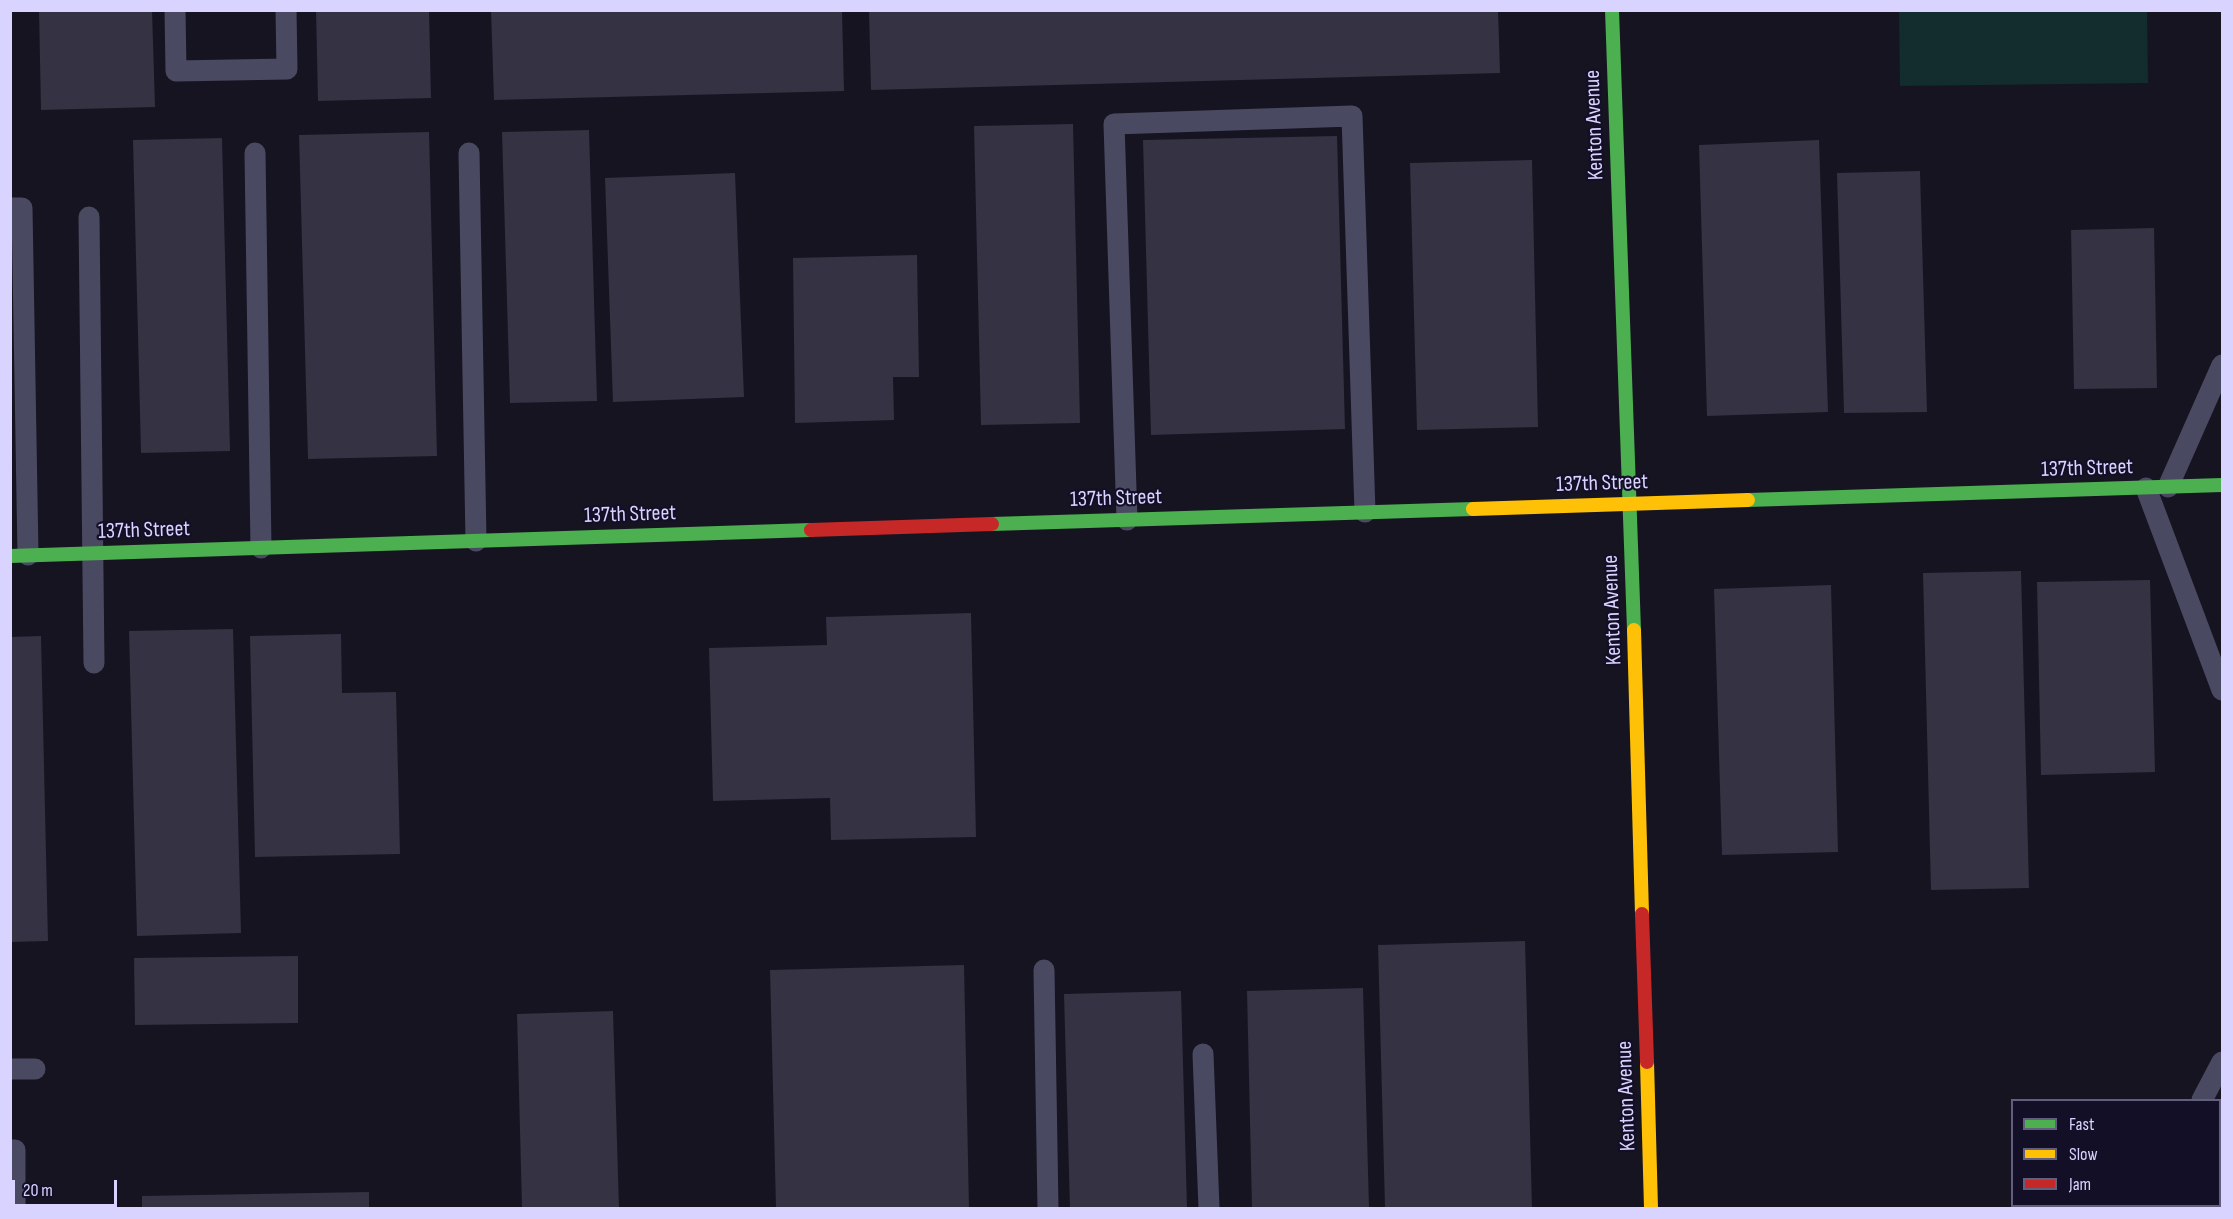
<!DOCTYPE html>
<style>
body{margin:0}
#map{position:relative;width:2233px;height:1219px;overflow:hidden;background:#161421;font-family:"Sofia Sans Condensed",sans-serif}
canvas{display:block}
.frame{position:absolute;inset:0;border:12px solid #d9d4ff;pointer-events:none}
.legend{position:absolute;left:2011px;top:1099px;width:210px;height:108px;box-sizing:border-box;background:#130f26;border:2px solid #625e7d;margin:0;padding:8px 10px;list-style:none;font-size:18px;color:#d9d4ff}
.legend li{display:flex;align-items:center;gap:12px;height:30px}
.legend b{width:30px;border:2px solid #625e7d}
.scale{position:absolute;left:12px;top:1180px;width:105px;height:27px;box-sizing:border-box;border:3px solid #d9d4ff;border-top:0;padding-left:8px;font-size:18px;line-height:21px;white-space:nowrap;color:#d9d4ff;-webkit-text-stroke:4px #130f26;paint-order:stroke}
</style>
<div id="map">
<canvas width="2233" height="1219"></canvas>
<div class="frame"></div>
<ul class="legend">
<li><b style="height:8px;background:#4caf50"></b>Fast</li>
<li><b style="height:8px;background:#ffc107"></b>Slow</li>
<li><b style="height:8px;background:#c62828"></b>Jam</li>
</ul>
<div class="scale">20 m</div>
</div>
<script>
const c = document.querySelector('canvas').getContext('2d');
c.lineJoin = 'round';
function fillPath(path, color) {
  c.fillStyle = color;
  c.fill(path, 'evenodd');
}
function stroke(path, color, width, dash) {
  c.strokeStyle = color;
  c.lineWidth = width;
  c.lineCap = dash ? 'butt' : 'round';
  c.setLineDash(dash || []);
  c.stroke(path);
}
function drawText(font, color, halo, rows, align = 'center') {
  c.font = font + ' "Sofia Sans Condensed",sans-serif';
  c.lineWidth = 4.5;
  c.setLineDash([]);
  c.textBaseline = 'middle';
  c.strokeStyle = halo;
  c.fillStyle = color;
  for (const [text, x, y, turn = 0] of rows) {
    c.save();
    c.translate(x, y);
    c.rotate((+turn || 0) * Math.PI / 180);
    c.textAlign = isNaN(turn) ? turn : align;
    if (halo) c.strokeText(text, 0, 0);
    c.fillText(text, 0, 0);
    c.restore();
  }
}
const green = new Path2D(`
 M1899 11H2147L2148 83 1900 86Z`);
const building = new Path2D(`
 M39 10H152L155 107 41 110Z
 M316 10H429L431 98 318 101Z
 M491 10H842L844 91 494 100Z
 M869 10H1498L1500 73 871 90Z
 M1073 124 1080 423 981 425 974 126Z
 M589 130 597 401 510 403 502 132Z
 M429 132 437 456 308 459 299 135Z
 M1337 136 1345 429 1151 435 1143 140Z
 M222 138 230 451 141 453 133 140Z
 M1819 140 1828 412 1707 416 1699 145Z
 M1532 160 1538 427 1417 430 1410 163Z
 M1920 171 1927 412 1844 413 1837 173Z
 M735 173 744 397 613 402 605 178Z
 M2154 228 2157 388 2074 389 2071 230Z
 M917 255 919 377H893L894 420 795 423 793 258Z
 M2021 571 2029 888 1931 890 1923 573Z
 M2150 580 2155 772 2041 775 2037 582Z
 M1831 585 1838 852 1722 855 1714 589Z
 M971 613 976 837 831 840 830 798 713 801 709 648 827 645 826 617Z
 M233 629 241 933 137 936 129 631Z
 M341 634 342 693 396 692 400 854 255 857 250 636Z
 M41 636 48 941 10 942V637Z
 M1525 941 1532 1208H1385L1378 945Z
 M298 956V1023L135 1025 134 958Z
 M964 965 969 1208H776L770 970Z
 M1363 988 1369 1208H1252L1247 991Z
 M1181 991 1187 1208H1070L1064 994Z
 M613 1011 619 1208H522L517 1014Z
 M369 1192V1208H142V1196Z`);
const lane = new Path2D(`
 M175 10 176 71 287 69 286 10
 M255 153 261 548
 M469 153 476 541
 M10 208H22L28 555
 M89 217 94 663
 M2168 487 2222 365
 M2146 488 2222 690
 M1127 520 1114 124 1352 116 1365 512
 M1044 970 1048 1208
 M1203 1054 1209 1208
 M10 1069H35
 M2202 1100 2222 1062
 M10 1150H15V1208
 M2146 1208 2147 1206`);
const fast = new Path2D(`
 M1612 10 1634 630
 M1748 500 2222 485
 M992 524 1473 509
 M10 556 811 530`);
const slow = new Path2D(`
 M1473 509 1748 500
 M1634 630 1642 914
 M1647 1062 1651 1208`);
const jam = new Path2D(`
 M811 530 992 524
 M1642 914 1647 1062`);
const streetNames = [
 ["Kenton Avenue",1595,125,-92],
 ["137th Street",2087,469,-2],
 ["137th Street",1602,484,-2],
 ["137th Street",1116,499,-2],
 ["137th Street",630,515,-2],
 ["137th Street",144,531,-2],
 ["Kenton Avenue",1613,610,-92],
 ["Kenton Avenue",1627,1096,-92]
];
fillPath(green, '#132c2d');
fillPath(building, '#343243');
stroke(lane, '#4a4962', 21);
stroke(fast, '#4caf50', 14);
stroke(slow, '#ffc107', 14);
stroke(jam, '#c62828', 14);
drawText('22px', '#d9d4ff', '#130f26', streetNames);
</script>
